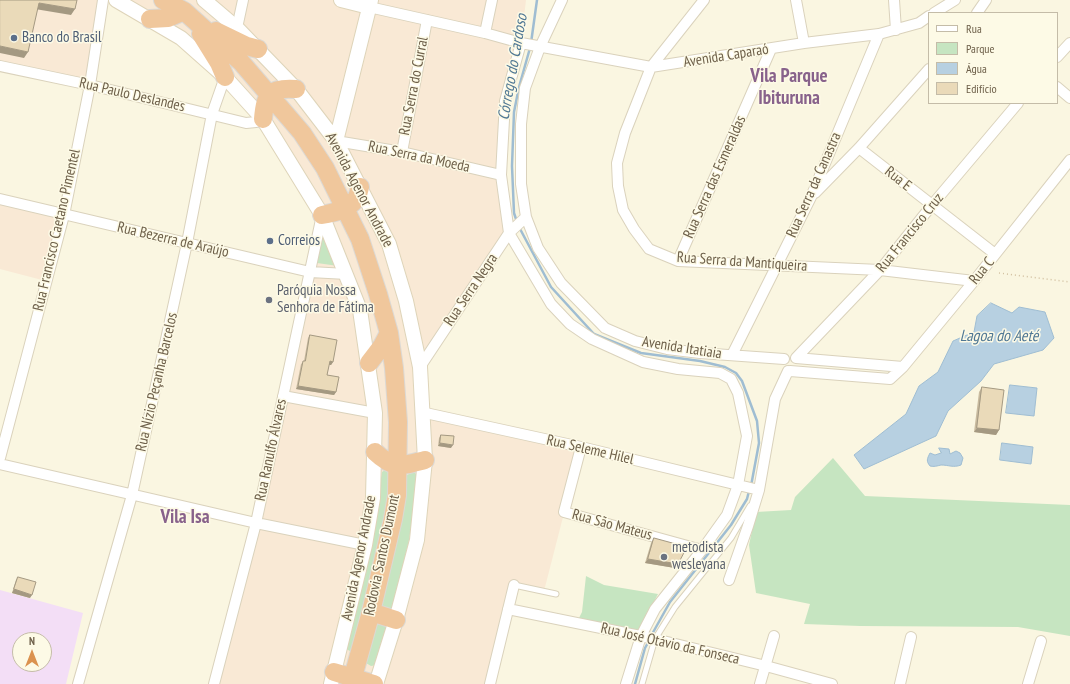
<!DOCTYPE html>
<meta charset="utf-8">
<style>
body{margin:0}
#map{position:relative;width:1070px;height:684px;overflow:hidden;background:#faf6e1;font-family:"PT Sans Narrow",sans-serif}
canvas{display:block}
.legend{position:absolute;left:928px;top:12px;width:130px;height:92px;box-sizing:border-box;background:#fdfae6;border:1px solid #c4bca8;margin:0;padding:5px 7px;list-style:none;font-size:12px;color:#6e604a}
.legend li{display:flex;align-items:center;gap:8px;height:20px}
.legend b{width:20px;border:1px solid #c4bca8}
.north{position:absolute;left:12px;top:632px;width:40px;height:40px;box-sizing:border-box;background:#fdfae6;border:1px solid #c4bca8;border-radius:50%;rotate:0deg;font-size:11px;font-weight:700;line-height:16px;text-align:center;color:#6e604a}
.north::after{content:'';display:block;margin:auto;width:14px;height:18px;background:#db924f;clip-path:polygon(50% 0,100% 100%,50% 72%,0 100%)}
</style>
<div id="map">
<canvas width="1070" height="684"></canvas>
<ul class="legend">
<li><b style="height:5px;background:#fff"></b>Rua</li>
<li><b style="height:11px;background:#c6e5c1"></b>Parque</li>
<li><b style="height:11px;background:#b7d0e1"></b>Água</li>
<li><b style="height:11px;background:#eadab9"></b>Edifício</li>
</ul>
<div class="north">N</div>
</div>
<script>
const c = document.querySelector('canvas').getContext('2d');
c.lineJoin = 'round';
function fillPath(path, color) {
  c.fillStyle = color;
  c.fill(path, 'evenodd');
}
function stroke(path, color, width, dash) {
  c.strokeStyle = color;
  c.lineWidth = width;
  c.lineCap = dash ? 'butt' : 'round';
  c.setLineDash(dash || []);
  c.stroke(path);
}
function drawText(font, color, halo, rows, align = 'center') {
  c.font = font + ' "PT Sans Narrow",sans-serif';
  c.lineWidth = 3;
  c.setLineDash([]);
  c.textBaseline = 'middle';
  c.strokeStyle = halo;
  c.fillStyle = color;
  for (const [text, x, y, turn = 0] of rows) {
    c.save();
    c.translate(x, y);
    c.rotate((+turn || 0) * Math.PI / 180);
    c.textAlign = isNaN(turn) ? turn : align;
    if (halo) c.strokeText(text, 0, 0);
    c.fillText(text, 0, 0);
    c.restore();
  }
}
const commercial = new Path2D(`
 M0 0H103L89 85 0 66Z
 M115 0H526L521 43 504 124 509 233 419 367 422 412 581 447 544 591 514 585 489 684H212L243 565 322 215 225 76Z
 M0 199 63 215 46 281 0 269Z`);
const education = new Path2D(`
 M0 590 83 613 66 684H0ZM20 640H44V664H20Z`);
const green = new Path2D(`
 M322 237 328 244 338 266 317 263Z
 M833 458 865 496 1070 505V636L1018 627 860 626 804 624 810 604 756 593 749 545 756 512 791 510 795 497Z
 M391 469 388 515 355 647 350 651 346 649 371 538 382 472 385 470Z
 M411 473H415L418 476V484L409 540 393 606 389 610 381 606 398 529 407 475Z
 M586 576 604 585 658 594 638 633 578 620 582 612Z
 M374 621 387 626 377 665 371 666 366 663Z`);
const water = new Path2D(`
 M991 303 1012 313 1019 307 1045 312 1054 338 1043 350 994 364 981 381 948 411 936 436 864 469 854 455 906 414 919 386 938 372 953 341 974 332 977 316Z
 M1010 385 1037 388 1034 416 1006 413Z
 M1002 443 1033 447 1031 464 1000 460Z
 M939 448 949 449 950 454 956 451 960 453 963 458 961 465C953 468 949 465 941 465 937 466 934 467 930 466 926 461 927 459 930 453L935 455 941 453Z`);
const stream = new Path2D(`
 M531 43 537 0
 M517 222 514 213 512 166 514 112 519 87 530 48
 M519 227 551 287 594 334 641 353 700 361 725 367 736 373 742 381 757 421 759 443 751 486
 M651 636 670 602 731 525 747 499 749 491
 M635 684 645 648 649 641`);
const path = new Path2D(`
 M999 273 1070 282`);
const lane = new Path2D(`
 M514 585 556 594
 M642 684 655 639 675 607 731 538 750 506`);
const street = new Path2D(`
 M562 0 540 47 525 88 521 124V184L526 217 538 248 561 283 605 328 635 341 667 349 700 353 784 359
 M704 0 651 67 625 133 617 163 618 186 623 210 634 229 649 249 678 261 880 270 974 281
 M796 0 804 43
 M894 0 896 30
 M369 7 485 33 521 43 651 67 804 43 879 34 919 23 929 16
 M934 13 955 0
 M977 13 986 0
 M237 28 243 0
 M485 33 492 0
 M521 43 505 101 501 175 509 233 551 304 570 324 592 339 643 362 678 369 720 373 731 379 738 393 747 436 738 485 727 515 702 550 655 609 641 636 626 684
 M1057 57 1070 43
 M0 66 90 85 246 123 256 122 263 119
 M1057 87 1070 98
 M336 141 402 152 501 175
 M859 148 995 254
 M402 152 427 20
 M815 193 859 148 929 69
 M0 199 310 272 347 274
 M678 261 771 49
 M732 355 811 197 879 34
 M796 358 880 270 932 205 1018 103
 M796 358 903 367
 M420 367 509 233 526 217
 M790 371 890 379 903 367 974 281 1070 160
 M283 396 375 413
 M421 412 581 447 759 490
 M581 447 564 512 702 550
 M0 458 64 215 90 85 103 0
 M0 464 256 523 365 545
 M729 580 748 526 759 490 775 399 788 371
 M508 609 655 639 766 666 832 684
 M78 684 132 495 187 243 212 114 225 77
 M214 684 256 523 322 215
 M490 684 514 585
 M760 684 774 636
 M900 684 911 637
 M1028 684 1041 641`);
const secondary = new Path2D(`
 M116 0 181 38 225 77 263 119 322 215 360 310 375 413 373 498 365 545 331 684
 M204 0 237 28 296 89 336 141 389 244 406 301 420 367 425 460 417 540 396 620 376 684
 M341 0 369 7
 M336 141 371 0`);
const highway = new Path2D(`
 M163 0 184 11 241 62 302 133 325 168 360 239 378 294 389 333 394 368 398 422 397 495 393 519 371 612 351 684
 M150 19 168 18 184 11
 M216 31 247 46 258 49
 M201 34 219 63 225 77
 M263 119C265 94 270 87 296 89
 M322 215C333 213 348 210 355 200 358 197 359 191 360 187
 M369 363 382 346 389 333
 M375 452C394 470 401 466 425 460
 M371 612 396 620
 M334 672 374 684`);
const wall = new Path2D(`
 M310 335 333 362 331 365H329L327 375 336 392 334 395 296 389 301 364 304 361 308 338Z
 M982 387 999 430 996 435 974 432 979 392Z
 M441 435 451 448 438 446 439 438Z
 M654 538 678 564 675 568 645 563 651 543Z
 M18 577 30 598 12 593 16 580Z`);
const shadedWall = new Path2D(`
 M39 3 75 9 71 15 35 9Z
 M0 46 28 52 24 58 0 53Z
 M330 361 333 362 331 365H327Z
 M298 386 336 392 334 395 296 389Z
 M977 428 999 430 996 435 974 432Z
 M440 443 453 445 451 448 438 446Z
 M648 559 678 564 675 568 645 563Z
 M14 589 32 595 30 598 12 593Z`);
const building = new Path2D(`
 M0 0H77L75 9 39 3 28 52 0 46Z
 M310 335 337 340 333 362 330 361 327 375 339 377 336 392 298 386 303 361H305Z
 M982 387 1004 390 999 430 977 428Z
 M441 435 454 436 453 445 440 443Z
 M654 538 687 547 678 564 648 559Z
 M18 577 36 582 32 595 14 589Z`);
const markers = [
 [14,38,4,"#5c6f8a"],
 [270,241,4,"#5c6f8a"],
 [269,300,4,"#6b7280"],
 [664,557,4,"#6b7280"]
];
const serviceNames = [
 ["Banco do Brasil",22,38],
 ["Correios",278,241]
];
const streetNames = [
 ["Avenida Caparaó",726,56,-9],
 ["Rua Serra do Curral",414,86,-79],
 ["Rua Paulo Deslandes",132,95,13],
 ["Rua Serra da Moeda",419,157,12],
 ["Rua Serra das Esmeraldas",715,177,-66],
 ["Rua E",898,179,38],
 ["Rua Serra da Canastra",814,185,-66],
 ["Avenida Agenor Andrade",359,190,62],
 ["Rua Francisco Caetano Pimentel",57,230,-77],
 ["Rua Francisco Cruz",910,233,-51],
 ["Rua Bezerra de Araújo",173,240,13],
 ["Rua Serra da Mantiqueira",742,262,4],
 ["Rua C",982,271,-51],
 ["Rua Serra Negra",471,290,-56],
 ["Avenida Itatiaia",682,348,9],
 ["Rua Nízio Peçanha Barcelos",157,382,-77],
 ["Rua Ranulfo Álvares",271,450,-78],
 ["Rua Seleme Hilel",590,450,13],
 ["Rua São Mateus",612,525,15],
 ["Rodovia Santos Dumont",382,555,-78],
 ["Avenida Agenor Andrade",359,558,-79],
 ["Rua José Otávio da Fonseca",670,644,13]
];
const worshipNames = [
 ["Paróquia Nossa",277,291],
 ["Senhora de Fátima",277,308],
 ["metodista",672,548],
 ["wesleyana",672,565]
];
const waterNames = [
 ["Córrego do Cardoso",513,67,-80],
 ["Lagoa do Aeté",999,336]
];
const districtNames = [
 ["Vila Parque",789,77],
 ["Ibituruna",789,99],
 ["Vila Isa",185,518]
];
fillPath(commercial, '#f9e9d5');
fillPath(education, '#f3def6');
fillPath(green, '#c6e5c1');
fillPath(water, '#b7d0e1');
stroke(water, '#9fbdd2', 1);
stroke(stream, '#9fbdd2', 2.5);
stroke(lane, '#dad2bc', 7);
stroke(street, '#dad2bc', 12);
stroke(secondary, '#ded4b9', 16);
stroke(highway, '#dcd9d4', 20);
stroke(path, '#d1bf9f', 1.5, [1, 3]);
stroke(lane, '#fff', 5);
stroke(street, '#fff', 10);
stroke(secondary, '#fff', 14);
stroke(highway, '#f0c79c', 18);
fillPath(wall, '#c9bb9f');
fillPath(shadedWall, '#a49982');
fillPath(building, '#eadab9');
stroke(building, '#a49982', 1);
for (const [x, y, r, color] of markers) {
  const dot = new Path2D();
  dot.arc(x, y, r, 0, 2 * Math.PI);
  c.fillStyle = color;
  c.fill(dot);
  stroke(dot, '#fdfae6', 1.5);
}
drawText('15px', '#4e5e75', '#fdfae6', serviceNames, 'left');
drawText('15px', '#6e604a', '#fdfae6', streetNames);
drawText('15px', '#5b616d', '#fdfae6', worshipNames, 'left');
drawText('italic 16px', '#4f7794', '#fdfae6', waterNames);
drawText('bold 19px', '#88628b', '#fdfae6', districtNames);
</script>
